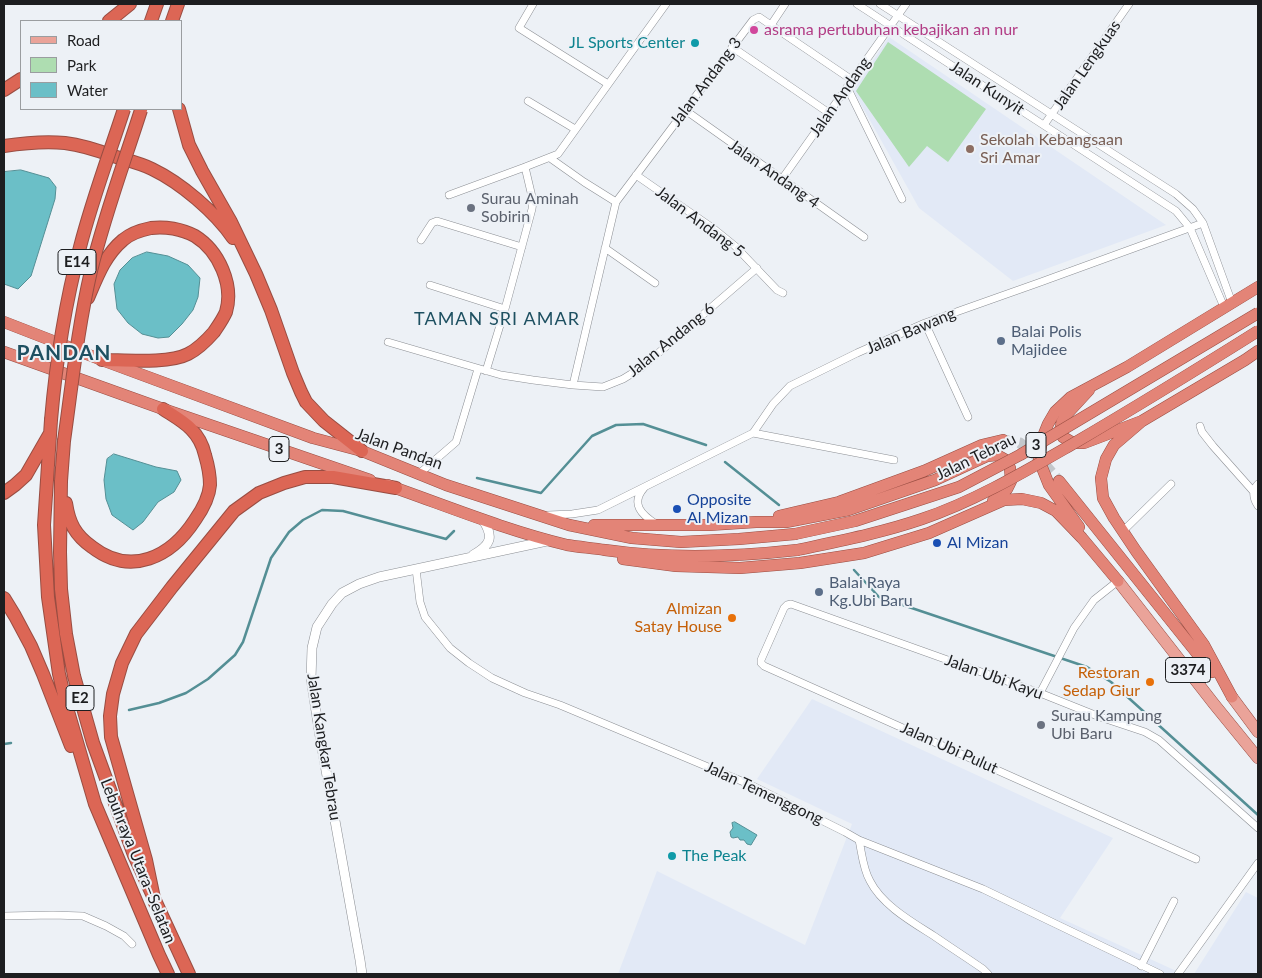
<!DOCTYPE html>
<meta charset="utf-8">
<style>
body{margin:0}
#map{position:relative;width:1262px;height:978px;overflow:hidden;background:#edf1f6;font-family:Lato,sans-serif}
canvas{display:block}
.frame{position:absolute;inset:0;border:5px solid #1d1e20;pointer-events:none}
.legend{position:absolute;left:20px;top:20px;width:162px;height:90px;box-sizing:border-box;background:#edf1f6;border:1px solid #9a9da0;margin:0;padding:6px 9px;list-style:none;font-size:15px;color:#1d1e20}
.legend li{display:flex;align-items:center;gap:10px;height:25px}
.legend b{width:25px;border:1px solid #9a9da0}
</style>
<div id="map">
<canvas width="1262" height="978"></canvas>
<div class="frame"></div>
<ul class="legend">
<li><b style="height:6px;background:#eaa399"></b>Road</li>
<li><b style="height:14px;background:#aeddb1"></b>Park</li>
<li><b style="height:14px;background:#6bbfc7"></b>Water</li>
</ul>
</div>
<script>
const c = document.querySelector('canvas').getContext('2d');
c.lineJoin = 'round';
function fillPath(path, color) {
  c.fillStyle = color;
  c.fill(path, 'evenodd');
}
function stroke(path, color, width, dash) {
  c.strokeStyle = color;
  c.lineWidth = width;
  c.lineCap = dash ? 'butt' : 'round';
  c.setLineDash(dash || []);
  c.stroke(path);
}
function drawText(font, color, halo, rows, align = 'center') {
  c.font = font + ' Lato,sans-serif';
  c.lineWidth = 4;
  c.setLineDash([]);
  c.textBaseline = 'middle';
  c.strokeStyle = halo;
  c.fillStyle = color;
  for (const [text, x, y, turn = 0] of rows) {
    c.save();
    c.translate(x, y);
    c.rotate((+turn || 0) * Math.PI / 180);
    c.textAlign = isNaN(turn) ? turn : align;
    if (halo) c.strokeText(text, 0, 0);
    c.fillText(text, 0, 0);
    c.restore();
  }
}
const built = new Path2D(`
 M889 37 1166 225 1013 281 919 208 853 90Z
 M812 699 1113 838 1060 918 1183 974H618L657 871 805 945 852 824 757 779Z
 M1246 892 1258 898V974H1194Z`);
const green = new Path2D(`
 M888 42 986 109 948 162 927 146 909 167 856 91Z`);
const water = new Path2D(`
 M21 170 49 178 56 187 55 199 31 276 18 289 4 284V172Z
 M147 252 168 256 188 265 200 278 198 297 193 310 182 324 169 337 158 338 142 334 128 323 117 309 114 284 120 270 132 258Z
 M114 454 156 467 177 471 181 480 174 492 158 502 143 522 133 530 112 515 106 499 104 480 107 459Z
 M735 822 757 835 751 845 747 844 744 840H740L738 837 733 838 731 837 730 832 733 828 732 823Z`);
const stream = new Path2D(`
 M725 462 779 505
 M477 478 541 493 592 436 616 425 643 424 706 445
 M854 570 879 597 1087 667 1111 682 1258 815
 M129 710 159 703 186 693 208 679 235 655 243 642 271 558 289 532 303 520 322 510 343 511 446 539 454 531
 M4 744 11 743`);
const trunkTunnel = new Path2D(`
 M1003 440 1020 443 1038 457 1059 481`);
const minor = new Path2D(`
 M533 4 519 28 608 84
 M857 4 1176 211 1190 228 1224 307
 M880 4 1176 194 1193 209 1203 223 1232 303
 M771 25 785 4
 M732 47 829 113
 M847 87 902 199
 M528 101 575 129
 M685 110 864 237
 M1044 125 1129 4
 M550 158 584 182 616 202
 M636 175 714 229 735 246 777 290 783 293
 M782 179 906 4
 M449 195 525 167 558 154 666 4
 M421 240 432 223 437 221 522 247
 M605 248 655 283
 M430 285 505 309
 M925 323 968 417
 M388 342 501 375 533 380 573 385 603 387 623 379 641 368 757 268
 M486 371 505 309 532 209 533 201 525 167
 M573 385 616 202 753 20 759 17 852 80
 M1200 426 1202 432 1213 446 1253 491
 M753 433 894 460
 M420 473 456 442 478 369
 M1258 484C1251 491 1253 498 1258 506
 M644 488C630 504 642 515 656 524
 M548 515 572 514 598 510 753 433 773 404 790 386 857 353 925 323 1038 283 1203 223
 M1123 531 1171 484
 M416 569 420 602 425 617 450 648 469 663 492 678 525 693 560 705 751 785 845 832 859 840 983 889 1160 974
 M1040 693 1074 628 1094 600 1118 581
 M859 840C862 854 863 869 870 881 882 905 912 922 934 936 950 947 967 958 983 969L988 974
 M1196 859 764 666 761 663V660L784 608 787 605 791 604 1040 693 1100 717 1145 732 1159 740 1258 828
 M4 916 53 915 83 916 106 926 124 936 132 944
 M1141 966 1174 901
 M1178 974 1258 863`);
const tertiary = new Path2D(`
 M473 555C491 545 494 537 483 520
 M362 974 360 960 320 737 311 679 312 648 317 627 332 604 342 593 359 584 379 577 547 541`);
const primary = new Path2D(`
 M1118 581 1214 704 1258 758
 M1232 697 1258 732`);
const trunk = new Path2D(`
 M4 322 102 360 313 438 362 451 446 485 569 525 632 538 681 542 739 539 795 534
 M4 352 163 409 370 480
 M1089 390 1066 415 1062 422 1060 431 1063 437 1073 443H1084L1142 421 1245 360 1258 351
 M1142 421 1114 445 1106 459 1101 478 1103 498 1114 518 1136 551 1204 645 1232 697
 M1059 481 1212 672
 M387 485C447 506 505 530 567 545 579 547 592 548 605 550 668 559 734 557 797 550
 M779 516 839 502 924 471 982 445 1003 440
 M594 525H709L756 522H786L848 510 935 480 987 456 997 455 1004 459 1010 468 1011 481 1007 489 993 501
 M1079 527 1049 485 1039 460 1042 439 1048 424 1055 412 1071 397 1127 367 1258 287
 M623 559 676 566 740 568 800 563 864 553 929 533 1004 500 1022 499 1041 503 1056 511 1082 538 1118 581`);
const motorway = new Path2D(`
 M109 21 130 4
 M151 21 157 4
 M172 21 178 4
 M4 90 21 79
 M179 109 189 145 202 171 231 222 256 274 271 310 293 373 301 392 306 402 324 421 362 451
 M4 146C24 143 45 141 65 143 81 145 97 150 113 156 126 160 140 163 152 169 181 183 215 212 233 238
 M88 298C97 277 105 255 123 240 131 233 141 230 151 228 165 226 182 229 195 236 219 251 234 285 226 312 223 319 218 326 214 332 207 340 198 349 188 354 169 364 124 360 102 360
 M51 420 44 525 48 597 59 674 67 708 95 804 159 955 168 974
 M64 441 61 481 60 552 61 589 66 634 74 676 93 743 134 855 189 974
 M4 493 15 485 26 475 49 435
 M66 503C69 523 75 535 92 547 131 577 171 557 195 520 202 510 209 498 210 485 210 475 208 465 205 455 203 446 198 436 191 429 183 421 172 415 163 409
 M4 598 15 616 31 646 43 674 71 746
 M155 903 146 860 111 737 110 716 113 694 122 663 136 634 172 587 234 511 259 493 284 483 305 477H333L396 488`);
const trunkBridge = new Path2D(`
 M795 534 855 521 959 487 1020 455 1258 313
 M797 550C839 541 881 533 922 519 973 502 1024 472 1071 445 1134 408 1196 370 1258 331`);
const motorwayBridge = new Path2D(`
 M51 420C56 362 65 304 80 247 92 200 109 155 124 109
 M64 441C72 384 78 327 91 271 104 217 124 163 141 110`);
const markers = [
 [754,30,5,"#d1479c"],
 [695,43,5,"#0f9aa8"],
 [970,149,5,"#8d6e63"],
 [471,208,5,"#6b7280"],
 [1001,341,5,"#5c6f8a"],
 [677,509,5,"#1a4fb4"],
 [937,543,5,"#1a4fb4"],
 [819,592,5,"#5c6f8a"],
 [732,618,5,"#e8710a"],
 [1150,682,5,"#e8710a"],
 [1041,725,5,"#6b7280"],
 [672,856,5,"#0f9aa8"]
];
const shields = [
 [77,262,38],
 [1036,445,20],
 [279,449,20],
 [1188,670,45],
 [80,698,28]
];
const shieldNames = [
 ["E14",77,262],
 ["3",1036,445],
 ["3",279,449],
 ["3374",1188,670],
 ["E2",80,698]
];
const hotelNames = [
 ["asrama pertubuhan kebajikan an nur",764,30]
];
const cultureNames = [
 ["JL Sports Center",685,43],
 ["The Peak",682,856,"left"]
];
const streetNames = [
 ["Jalan Lengkuas",1087,65,-55],
 ["Jalan Andang 3",706,82,-53],
 ["Jalan Kunyit",987,88,33],
 ["Jalan Andang",840,97,-55],
 ["Jalan Andang 4",774,174,35],
 ["Jalan Andang 5",700,222,37],
 ["Jalan Bawang",911,331,-23],
 ["Jalan Andang 6",671,340,-39],
 ["Jalan Pandan",399,449,20],
 ["Jalan Tebrau",976,457,-26],
 ["Jalan Ubi Kayu",994,677,20],
 ["Jalan Kangkar Tebrau",324,747,81],
 ["Jalan Ubi Pulut",949,748,24],
 ["Jalan Temenggong",764,793,25],
 ["Lebuhraya Utara–Selatan",138,861,68]
];
const educationNames = [
 ["Sekolah Kebangsaan",980,140],
 ["Sri Amar",980,158]
];
const worshipNames = [
 ["Surau Aminah",481,199],
 ["Sobirin",481,217],
 ["Surau Kampung",1051,716],
 ["Ubi Baru",1051,734]
];
const serviceNames = [
 ["Balai Polis",1011,332],
 ["Majidee",1011,350],
 ["Balai Raya",829,583],
 ["Kg.Ubi Baru",829,601]
];
const transitNames = [
 ["Opposite",687,500],
 ["Al Mizan",687,518],
 ["Al Mizan",947,543]
];
const foodNames = [
 ["Almizan",722,609],
 ["Satay House",722,627],
 ["Restoran",1140,673],
 ["Sedap Giur",1140,691]
];
const neighbourhoodNames = [
 ["TAMAN SRI AMAR",497,319]
];
const districtNames = [
 ["PANDAN",64,353]
];
fillPath(built, '#e2e9f6');
fillPath(green, '#aeddb1');
fillPath(water, '#6bbfc7');
stroke(water, '#548f95', 1);
stroke(stream, '#548f95', 2.5);
stroke(trunkTunnel, '#c3c7cb', 11, [11, 5.5]);
stroke(minor, '#8c8f94', 8);
stroke(tertiary, '#8c8f94', 10);
stroke(primary, '#994d42', 12);
stroke(trunk, '#994d42', 12);
stroke(motorway, '#994d42', 14);
stroke(minor, '#fff', 7);
stroke(tertiary, '#fff', 9);
stroke(primary, '#eaa399', 11);
stroke(trunk, '#e38477', 11);
stroke(motorway, '#dc6655', 12);
stroke(trunkBridge, '#994d42', 12, []);
stroke(motorwayBridge, '#994d42', 14, []);
stroke(trunkBridge, '#e38477', 11);
stroke(motorwayBridge, '#dc6655', 12);
for (const [x, y, r, color] of markers) {
  const dot = new Path2D();
  dot.arc(x, y, r, 0, 2 * Math.PI);
  c.fillStyle = color;
  c.fill(dot);
  stroke(dot, '#edf1f6', 2);
}
for (const [x, y, w] of shields) {
  const box = new Path2D();
  box.roundRect(x - w / 2, y - 12.5, w, 25, 4);
  c.fillStyle = '#edf1f6';
  c.fill(box);
  stroke(box, '#1d1e20', 1);
}
drawText('bold 15px', '#1d1e20', null, shieldNames);
drawText('16px', '#b23c85', '#edf1f6', hotelNames, 'left');
drawText('16px', '#0d838f', '#edf1f6', cultureNames, 'right');
drawText('16px', '#1d1e20', '#edf1f6', streetNames);
drawText('16px', '#785e54', '#edf1f6', educationNames, 'left');
drawText('16px', '#5b616d', '#edf1f6', worshipNames, 'left');
drawText('16px', '#4e5e75', '#edf1f6', serviceNames, 'left');
drawText('16px', '#164399', '#edf1f6', transitNames, 'left');
drawText('16px', '#c56008', '#edf1f6', foodNames, 'right');
c.letterSpacing = '1px';
drawText('18px', '#1e5061', '#edf1f6', neighbourhoodNames);
c.letterSpacing = '0px';
c.letterSpacing = '1px';
drawText('bold 21px', '#1e5061', '#edf1f6', districtNames);
c.letterSpacing = '0px';
</script>
